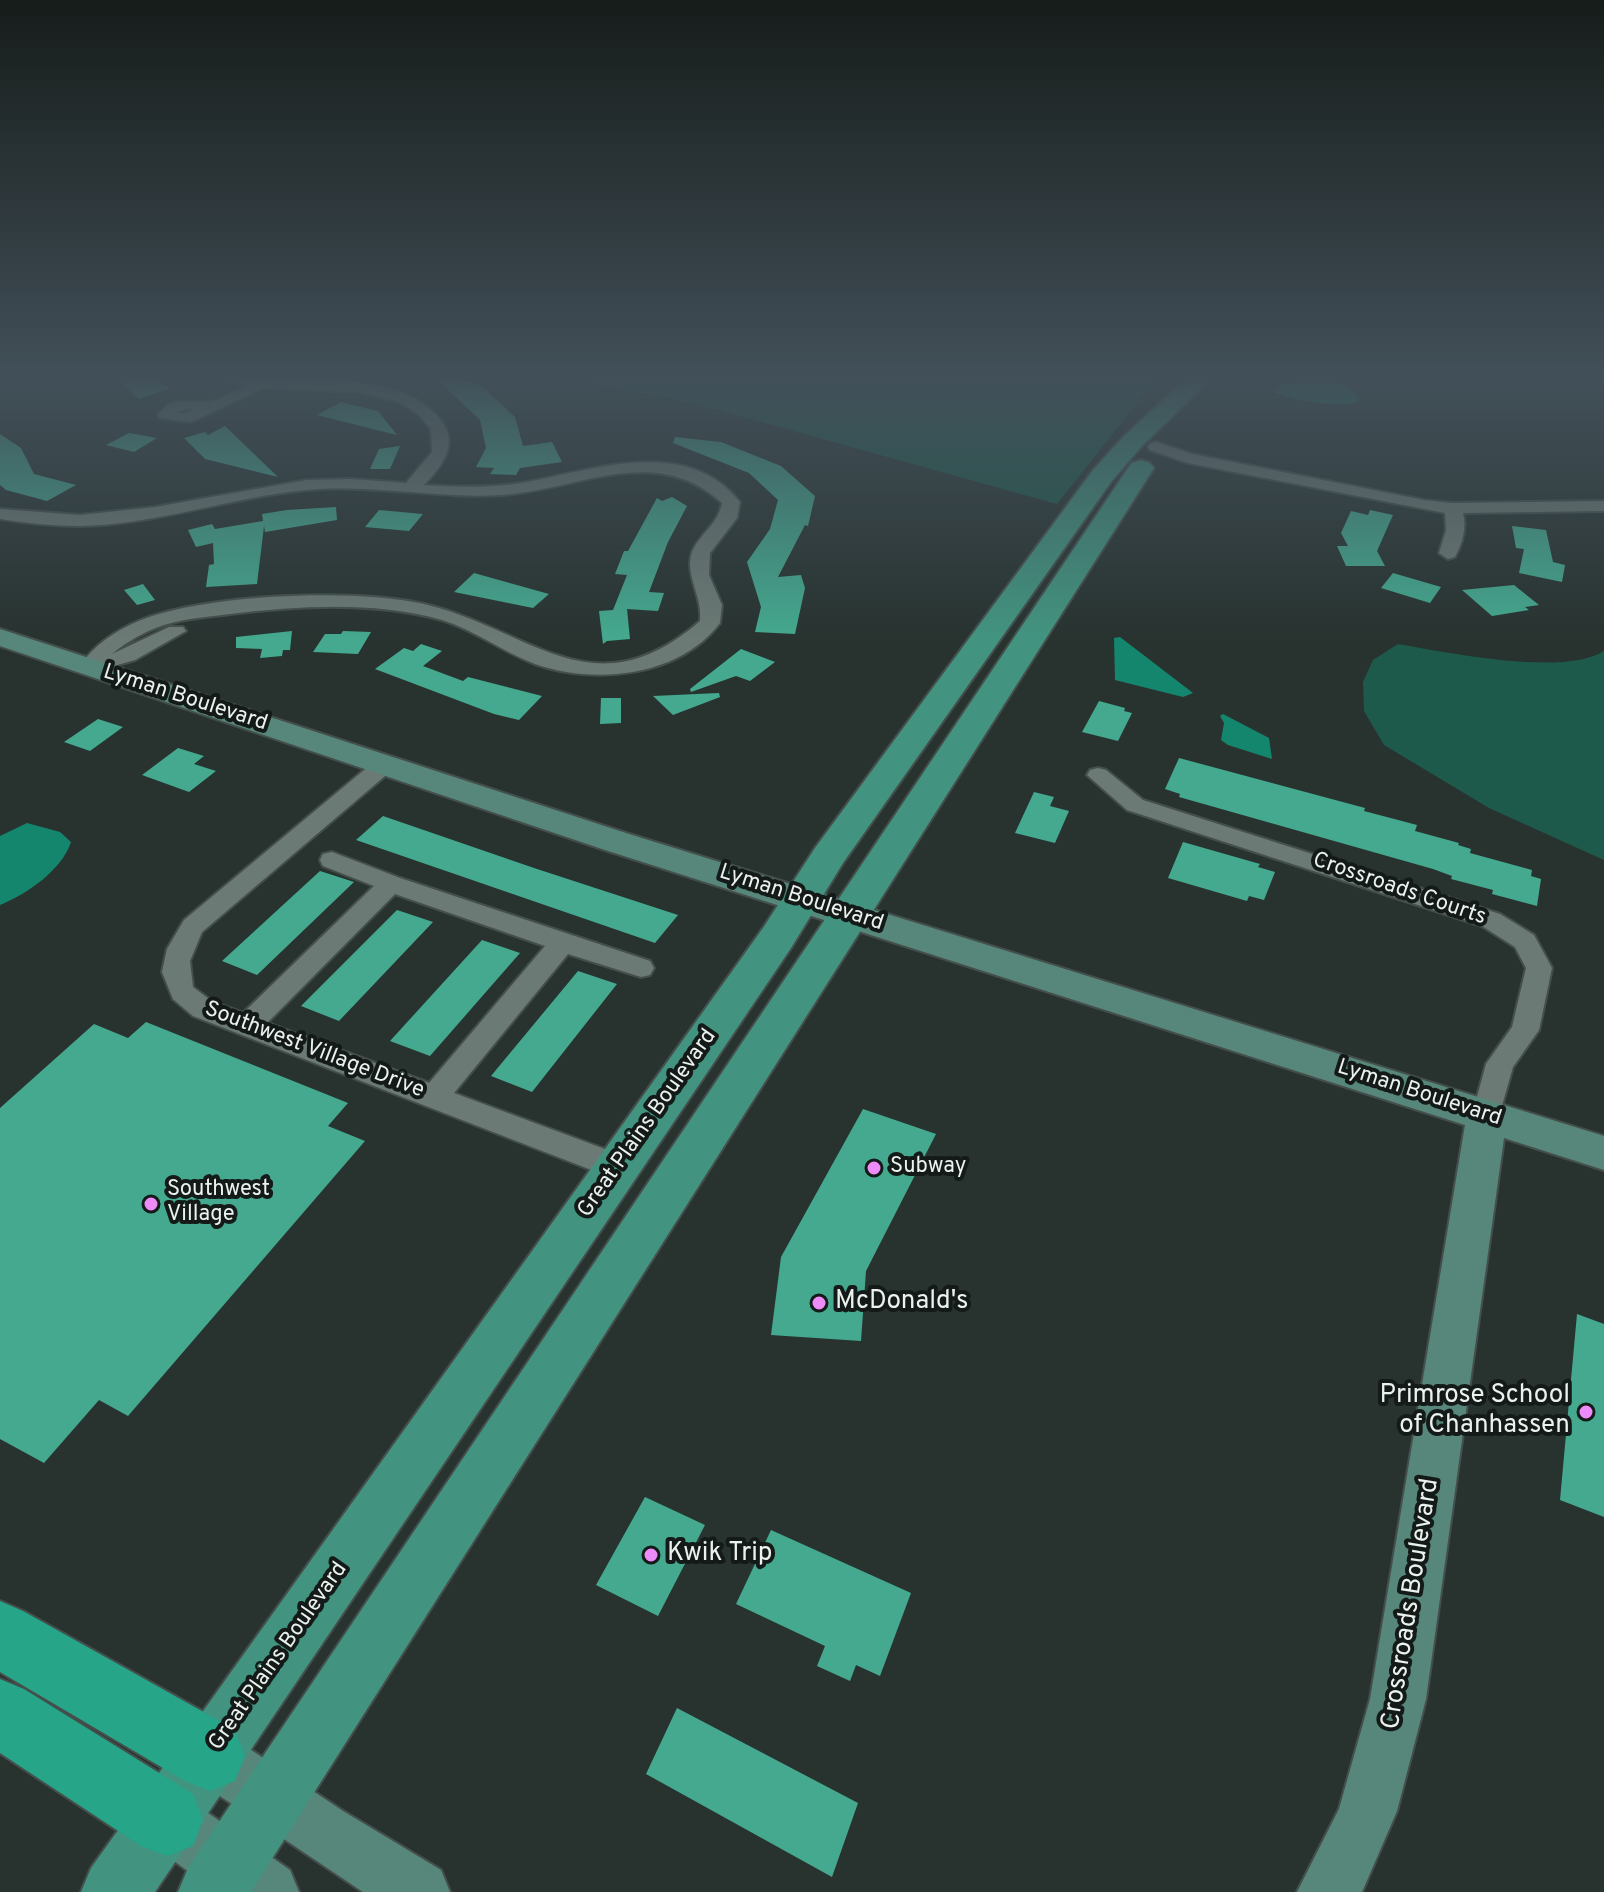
<!DOCTYPE html>
<style>
body{margin:0}
canvas{display:block;background:#283330}
</style>
<canvas width="1604" height="1892"></canvas>
<script>
const c = document.querySelector('canvas').getContext('2d');
c.lineJoin = 'round';
function fillPath(path, color) {
  c.fillStyle = color;
  c.fill(path, 'evenodd');
}
function stroke(path, color, width, dash) {
  c.strokeStyle = color;
  c.lineWidth = width;
  c.lineCap = dash ? 'butt' : 'round';
  c.setLineDash(dash || []);
  c.stroke(path);
}
function drawText(font, color, halo, rows, align = 'center') {
  c.font = font + ' Overpass,sans-serif';
  c.lineWidth = 8;
  c.setLineDash([]);
  c.textBaseline = 'middle';
  c.strokeStyle = halo;
  c.fillStyle = color;
  for (const [text, x, y, turn = 0] of rows) {
    c.save();
    c.translate(x, y);
    c.rotate((+turn || 0) * Math.PI / 180);
    c.textAlign = isNaN(turn) ? turn : align;
    if (halo) c.strokeText(text, 0, 0);
    c.fillText(text, 0, 0);
    c.restore();
  }
}
const green = new Path2D(`
 M548 375H1169L1145 393 1057 504 693 403Z
 M1398 644C1444 652 1565 677 1604 651V860L1489 808 1384 745 1364 711 1363 682 1373 660Z`);
const water = new Path2D(`
 M1305 378C1325 377 1350 381 1360 400 1346 410 1289 400 1274 392L1279 385Z
 M1120 637 1193 693 1183 697 1115 680 1114 638Z
 M1223 714 1269 738 1272 759 1228 745 1221 740 1224 723 1220 716Z
 M27 823 60 832 71 842C62 870 27 894 0 905V836Z`);
const building = new Path2D(`
 M113 375H142L171 388 139 399Z
 M432 375H452L484 388 515 417 523 446 552 442 562 462 520 468 516 475 490 474 494 468 476 467 486 448 480 420Z
 M341 402 378 411 397 435 317 415Z
 M225 426 278 477 205 459 184 438 205 432 208 435Z
 M129 433 157 438 134 452 106 445Z
 M0 434 21 448 34 474 76 485 47 501 6 490 0 485Z
 M675 437 721 442 781 466 815 496 808 526 805 525 778 577 801 575 805 588 795 634 755 632 761 607 747 562 770 529 778 500 749 473 673 443Z
 M400 446 390 469H370L379 449Z
 M672 497 687 506 668 542 649 592 664 593 658 611 627 609 630 639 607 641 603 644 599 611 613 610 627 575 615 574 624 551H628L657 498 662 501Z
 M336 507 337 520 265 532 264 526 257 584 206 587 209 565 214 564 213 543 196 547 188 530 212 524 215 529 263 521 262 514 287 510Z
 M379 510 423 514 409 531 365 527Z
 M1370 510 1393 515 1377 551 1385 566H1346L1337 546H1348L1341 533 1351 511 1368 515Z
 M1512 526 1546 530 1553 562 1565 565 1562 582 1519 573 1524 549 1516 548Z
 M474 573 549 594 533 608 454 592Z
 M1393 573 1441 587 1430 603 1381 588Z
 M143 584 155 600 137 605 124 590Z
 M1514 585 1539 605 1525 607 1529 610 1492 616 1462 590Z
 M292 631 290 650H283L282 656 260 658 262 649 236 648V637Z
 M343 631 371 632 358 654 313 652 325 634H341Z
 M421 644 442 651 423 666 463 681 468 677 542 696 519 720 494 714 375 669 404 648 413 651Z
 M741 649 775 662 750 681 736 676 691 692 690 689Z
 M719 693 720 697 673 715 653 696Z
 M601 698H621V723L600 724Z
 M1099 701 1125 708 1124 711 1132 713 1118 741 1082 732Z
 M98 719 123 727 90 751 64 742Z
 M178 748 204 756 194 764 216 771 189 792 142 775Z
 M1179 758 1365 808 1364 811 1417 825 1415 831 1459 843 1458 845 1471 849 1470 853 1532 870 1531 876 1541 879 1537 906 1492 894 1493 890 1451 879 1452 876 1433 869 1179 797 1180 794 1165 789Z
 M1034 792 1054 797 1050 806 1069 811 1055 843 1015 833Z
 M383 816 534 868 678 915 655 943 356 840Z
 M1183 842 1260 864 1258 867 1275 872 1264 900 1249 896 1247 901 1168 878Z
 M320 871 354 882 257 975 222 961Z
 M397 910 433 922 339 1021 301 1006Z
 M482 940 520 953 430 1056 390 1041Z
 M578 971 617 984 532 1092 491 1076Z
 M146 1022 348 1103 328 1126 365 1141 128 1416 99 1400 44 1463 0 1439V1108L94 1024 128 1038Z
 M863 1109 936 1134 866 1271 861 1341 771 1335 781 1257Z
 M1577 1314 1604 1324V1517L1560 1500Z
 M645 1497 705 1525 658 1616 596 1585Z
 M771 1530 911 1593 880 1676 856 1665 850 1681 817 1666 825 1646 736 1604Z
 M677 1708 858 1803 832 1877 646 1774Z`);
const street = new Path2D(`
 M215 375C235 375 255 378 276 379 329 382 399 374 438 417 461 442 443 465 424 485 456 487 490 488 521 483 591 471 686 434 740 502L737 518 710 553 709 575 722 605 720 623C679 677 595 685 535 664 503 652 475 630 442 620 374 601 300 606 230 614 208 617 186 618 164 625 145 631 128 641 112 654L169 627H183L186 631 135 660 89 673 82 671 79 667C94 645 116 630 141 620 207 594 355 588 424 604 531 629 593 714 700 621 703 597 684 574 692 552 700 533 718 525 722 503 655 442 579 490 502 495 437 499 372 484 307 490 231 497 156 525 79 526 52 526 26 523 0 519V509L80 515 155 507 307 480 351 479 406 483 432 452 431 429 418 414 399 402 358 392 264 388 191 422 160 418 158 415C173 395 184 403 205 402 218 401 236 392 247 385L217 378ZM190 409H193L183 414 177 412Z
 M1156 442 1192 454 1424 500 1452 503 1604 501V511L1463 513C1467 528 1462 544 1455 557L1448 559 1439 553 1446 530 1445 513 1188 463 1150 450 1148 447 1150 444Z
 M384 758 392 760 395 765 392 770 202 932 190 961 193 987 213 1002 243 1013 374 886 323 866 320 860 323 854 332 852 400 878 650 961 654 968 650 975 641 977 568 954 454 1093 629 1158 633 1167 629 1176 618 1179 607 1176 193 1016 173 999 162 972 167 949 184 920 376 760ZM395 894 545 946 429 1083 267 1023Z
 M1098 768 1106 770 1143 800 1500 914 1534 935 1552 968 1539 1030 1513 1067 1497 1123 1487 1126 1477 1123 1472 1115 1486 1064 1512 1027 1526 968 1515 947 1482 926 1127 810 1087 775 1090 770Z`);
const secondary = new Path2D(`
 M0 629 629 834 1604 1136V1170L1504 1138 1426 1699 1397 1811 1362 1892H1297L1339 1809 1370 1699 1465 1125 605 850 0 646Z
 M210 1727 230 1736 343 1811 441 1870 450 1892H363L190 1776 181 1756 190 1736Z
 M167 1790 188 1799 290 1870 299 1892H217L146 1841 137 1820 146 1799Z`);
const primary = new Path2D(`
 M1190 375H1215L1141 447 1111 482 843 863 791 948 155 1892H81L91 1868 763 928 815 848 1093 470 1123 437Z
 M1141 460 1150 463 1154 468 251 1892H178L188 1868 1128 468 1132 463Z`);
const highway = new Path2D(`
 M0 1601 23 1611 209 1715 235 1731 245 1756 235 1781 210 1791 185 1781 0 1672Z
 M0 1679 24 1689 193 1794 203 1820 193 1846 167 1856 141 1846 0 1753Z`);
const markers = [
 [874,1168,8,"#ed8cf9"],
 [151,1204,8,"#ed8cf9"],
 [819,1303,8,"#ed8cf9"],
 [1586,1412,8,"#ed8cf9"],
 [651,1555,8,"#ed8cf9"]
];
const streetNames = [
 ["Lyman Boulevard",185,699,18],
 ["Crossroads Courts",1399,890,19],
 ["Lyman Boulevard",801,899,18],
 ["Southwest Village Drive",314,1051,21],
 ["Lyman Boulevard",1419,1094,18],
 ["Great Plains Boulevard",648,1124,-55],
 ["Great Plains Boulevard",279,1657,-55]
];
const poiNames = [
 ["Subway",890,1168],
 ["Southwest",167,1191],
 ["Village",167,1216]
];
const nearPoinames = [
 ["McDonald's",835,1303],
 ["Primrose School",1570,1397,"right"],
 ["of Chanhassen",1570,1427,"right"],
 ["Kwik Trip",667,1555]
];
const nearStreetnames = [
 ["Crossroads Boulevard",1412,1604,-81]
];
fillPath(green, '#1d5a4b');
fillPath(water, '#14866e');
fillPath(building, '#44a98f');
stroke(street, '#444f4c', 4);
stroke(secondary, '#444f4c', 4);
stroke(primary, '#444f4c', 4);
stroke(highway, '#444f4c', 4);
fillPath(street, '#6c7a75');
fillPath(secondary, '#57877b');
fillPath(primary, '#429480');
fillPath(highway, '#26a588');
const sky = c.createLinearGradient(0, 0, 0, 639);
sky.addColorStop(0, '#161c1a');
sky.addColorStop(0.59, '#425059');
sky.addColorStop(1, '#42505900');
c.fillStyle = sky;
c.fillRect(0, 0, 1604, 639);
for (const [x, y, r, color] of markers) {
  const dot = new Path2D();
  dot.arc(x, y, r, 0, 2 * Math.PI);
  c.fillStyle = color;
  c.fill(dot);
  stroke(dot, '#141a18', 3);
}
drawText('22px', '#eaf2ef', '#141a18', streetNames);
drawText('22px', '#eaf2ef', '#141a18', poiNames, 'left');
drawText('26px', '#eaf2ef', '#141a18', nearPoinames, 'left');
drawText('26px', '#eaf2ef', '#141a18', nearStreetnames);
</script>
